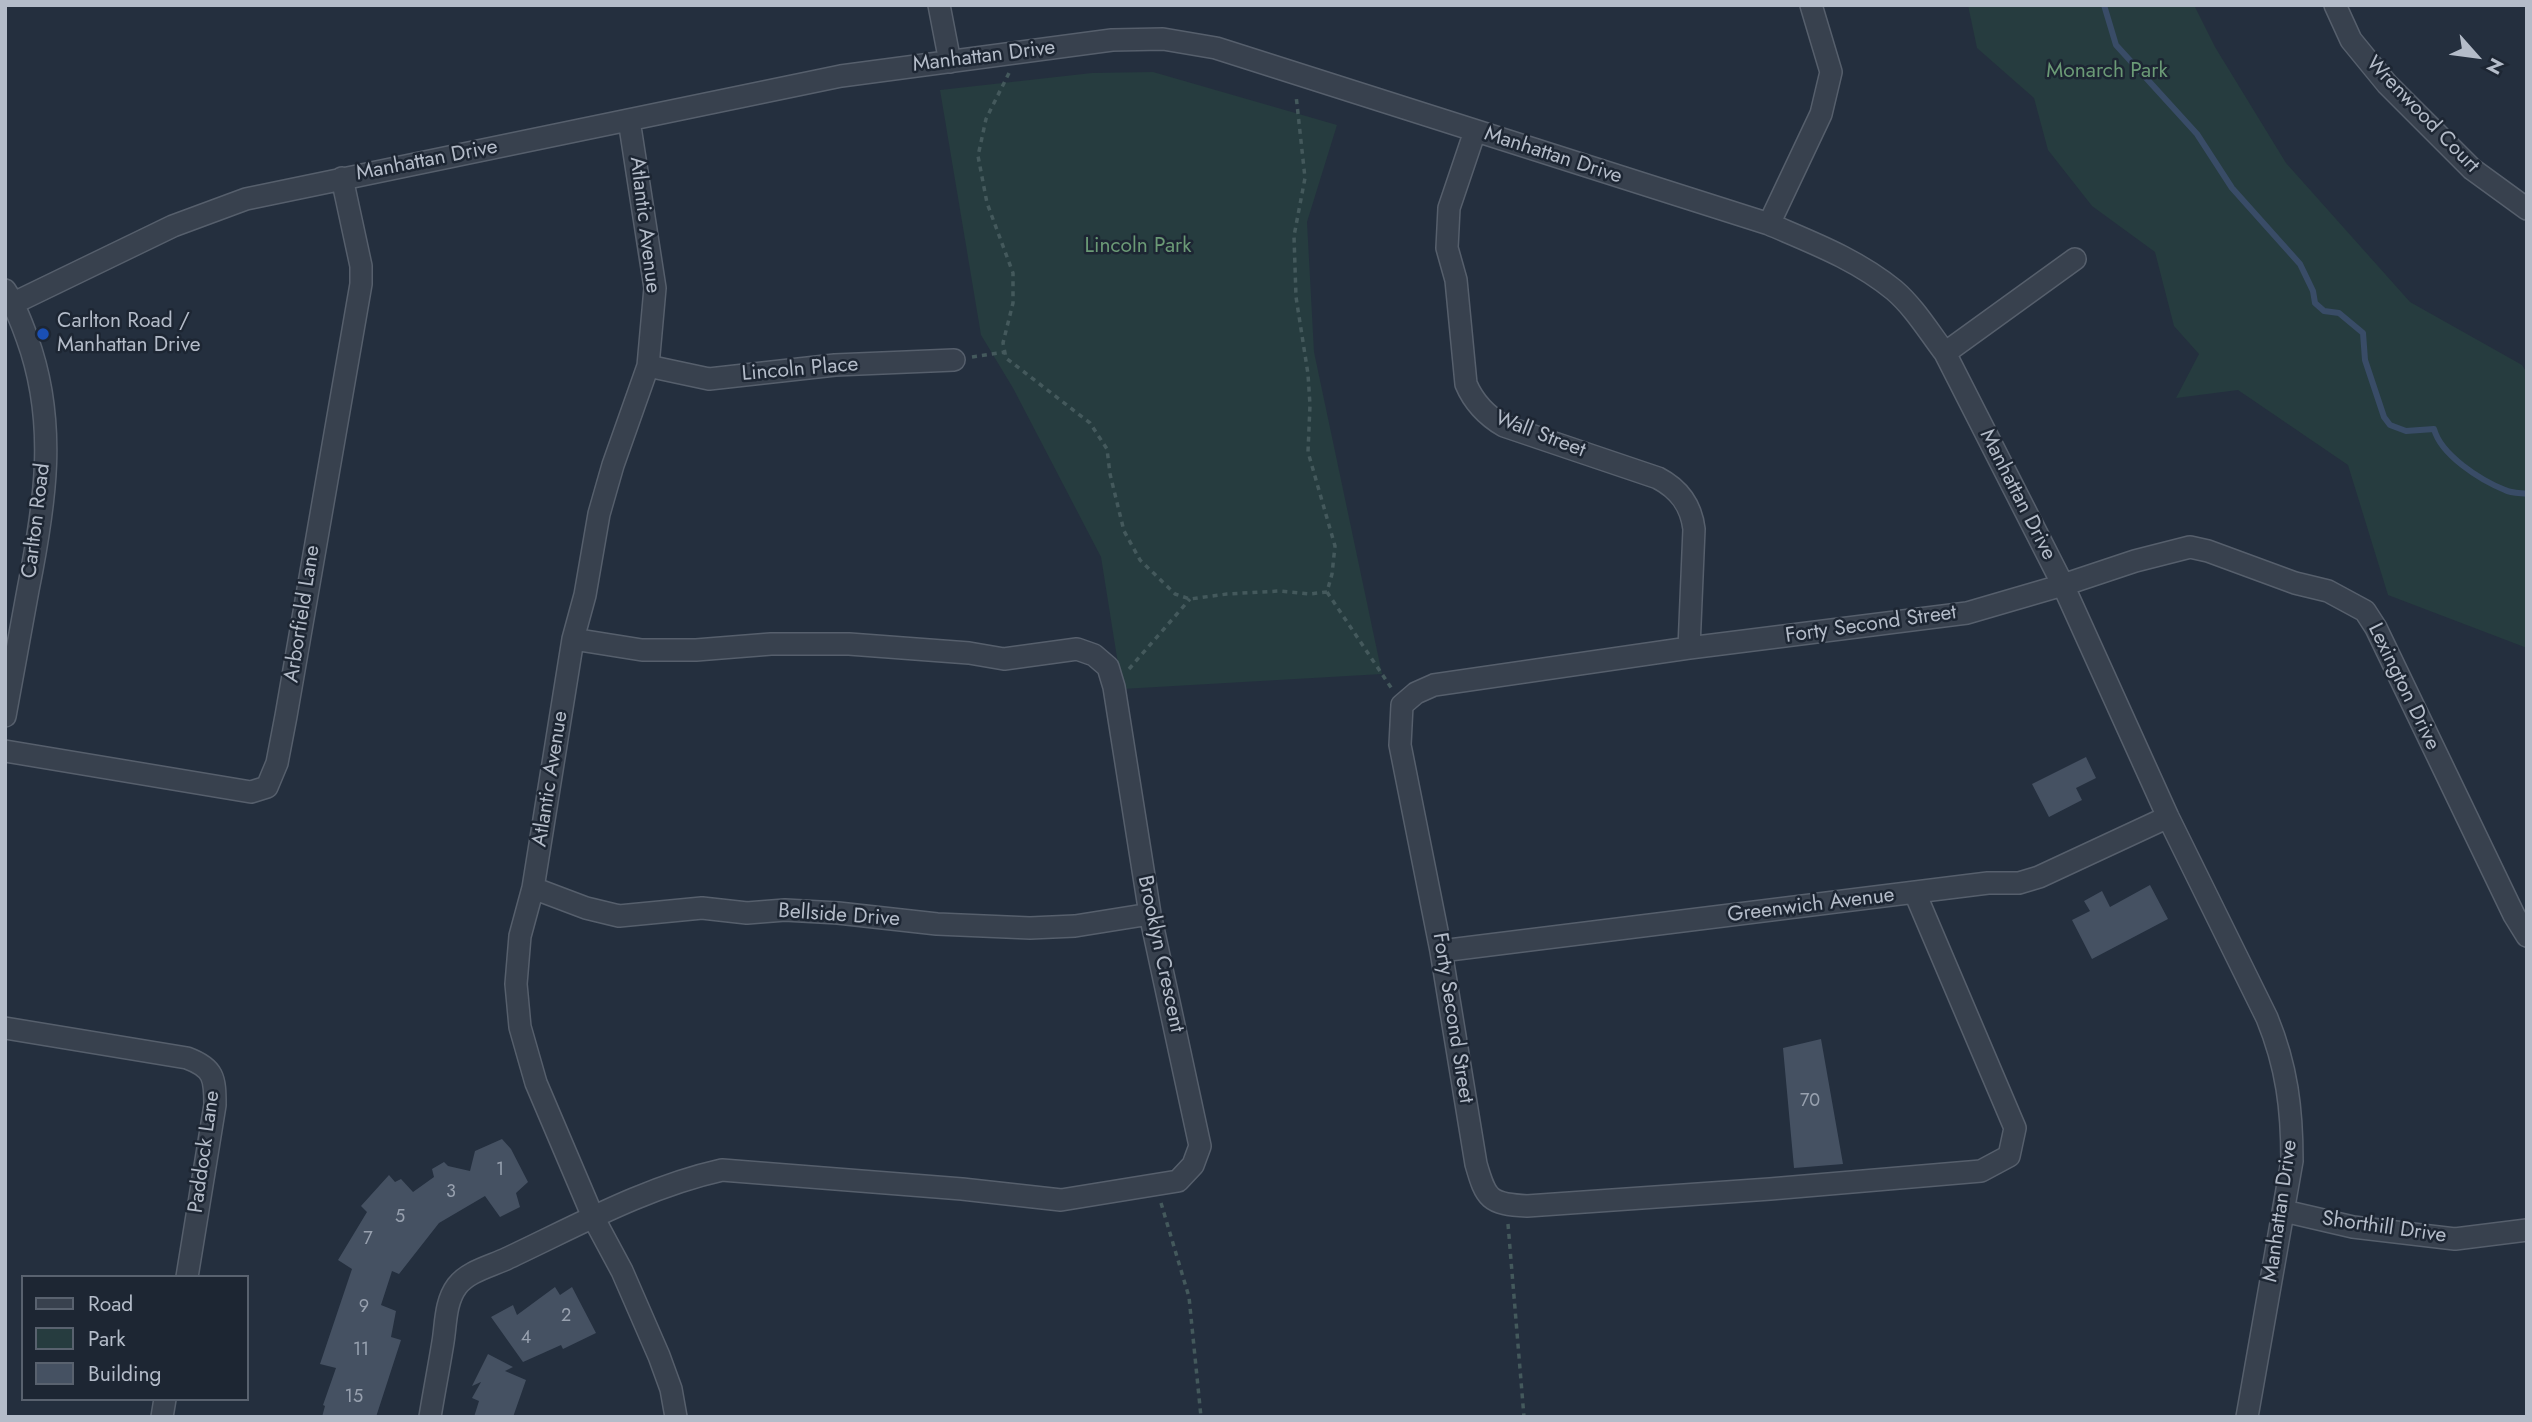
<!DOCTYPE html>
<style>
body{margin:0}
#map{position:relative;width:2532px;height:1422px;overflow:hidden;background:#242f3e;font-family:Jost,sans-serif}
canvas{display:block}
.frame{position:absolute;inset:0;border:7px solid #b4bcc9;pointer-events:none}
.legend{position:absolute;left:21px;top:1275px;width:228px;height:126px;box-sizing:border-box;background:#1d2633;border:2px solid #59626f;margin:0;padding:9px 12px;list-style:none;font-size:21px;color:#b4bcc9}
.legend li{display:flex;align-items:center;gap:14px;height:35px}
.legend b{width:35px;border:2px solid #59626f}
.north{position:absolute;left:2441px;top:21px;width:70px;height:70px;-webkit-text-stroke:5px #1d2633;paint-order:stroke;rotate:118deg;font-size:19px;font-weight:700;line-height:28px;text-align:center;color:#b4bcc9}
.north::after{content:'';display:block;margin:auto;width:24px;height:32px;background:#b4bcc9;clip-path:polygon(50% 0,100% 100%,50% 72%,0 100%)}
</style>
<div id="map">
<canvas width="2532" height="1422"></canvas>
<div class="frame"></div>
<ul class="legend">
<li><b style="height:9px;background:#38414e"></b>Road</li>
<li><b style="height:19px;background:#263c3f"></b>Park</li>
<li><b style="height:19px;background:#455162"></b>Building</li>
</ul>
<div class="north">N</div>
</div>
<script>
const c = document.querySelector('canvas').getContext('2d');
c.lineJoin = 'round';
function fillPath(path, color) {
  c.fillStyle = color;
  c.fill(path, 'evenodd');
}
function stroke(path, color, width, dash) {
  c.strokeStyle = color;
  c.lineWidth = width;
  c.lineCap = dash ? 'butt' : 'round';
  c.setLineDash(dash || []);
  c.stroke(path);
}
function drawText(font, color, halo, rows, align = 'center') {
  c.font = font + ' Jost,sans-serif';
  c.lineWidth = 5;
  c.setLineDash([]);
  c.textBaseline = 'middle';
  c.strokeStyle = halo;
  c.fillStyle = color;
  for (const [text, x, y, turn = 0] of rows) {
    c.save();
    c.translate(x, y);
    c.rotate((+turn || 0) * Math.PI / 180);
    c.textAlign = isNaN(turn) ? turn : align;
    if (halo) c.strokeText(text, 0, 0);
    c.fillText(text, 0, 0);
    c.restore();
  }
}
const green = new Path2D(`
 M1968 5H2194L2215 47 2286 163 2410 302 2522 365 2527 373V648L2388 595 2348 465 2238 390 2176 398 2199 354 2174 326 2155 252 2092 206 2048 150 2034 98 1977 48Z
 M1153 72 1337 125 1307 222 1314 352 1382 674 1122 689 1101 557 1013 388 981 335 940 90 1092 73Z`);
const stream = new Path2D(`
 M2104 5 2116 45 2197 134 2232 188 2300 264 2313 291 2315 303 2324 311 2339 313 2363 333 2365 360 2384 417 2390 425 2406 431 2434 429C2441 455 2480 480 2505 490 2511 493 2520 493 2527 494`);
const building = new Path2D(`
 M2086 757 2096 778 2076 788 2082 800 2049 817 2032 784Z
 M2150 885 2168 919 2092 959 2072 920 2090 911 2084 901 2102 891 2110 907Z
 M1821 1039 1843 1164 1794 1168 1783 1048Z
 M502 1139 511 1149 528 1182 516 1193 520 1207 500 1217 485 1196 439 1223 399 1274 392 1271 381 1305 396 1311 391 1337 401 1340 376 1417H322L325 1406 323 1405 336 1368 320 1364 352 1269 338 1260 367 1212 361 1206 389 1175 395 1182 401 1179 413 1192 434 1177 432 1169 444 1162 448 1166 470 1171 475 1151Z
 M555 1287 560 1295 572 1287 596 1333 563 1349 561 1345 523 1362 491 1317 513 1305 517 1315Z
 M488 1354 513 1367 505 1371 526 1380 513 1417H474L479 1401 472 1398 481 1382 472 1386Z`);
const path = new Path2D(`
 M1009 73 986 119 978 156 987 203 1013 273V303L1003 343 1006 358 1090 423 1107 449 1110 474 1124 531 1140 560 1175 594 1190 599 1227 594 1279 591 1309 594 1327 592 1332 574 1335 546 1308 452 1310 405 1308 374 1296 297 1294 236 1305 178 1296 95
 M972 357 1005 352
 M1327 592 1392 689
 M1129 669 1190 599
 M1161 1203 1189 1297 1201 1417
 M1508 1224 1524 1417`);
const minor = new Path2D(`
 M939 5 950 62
 M2335 5 2351 40 2387 84 2472 169 2527 209
 M629 120 655 288 648 366 613 465 599 514 585 595 573 639 533 888 520 936 516 984 520 1027 536 1083 593 1217 622 1271 659 1356 671 1389 676 1417
 M1475 131 1449 208 1447 248 1456 280 1466 384C1474 403 1487 416 1504 426L1658 478C1679 489 1691 505 1694 529L1689 648
 M1769 224 1821 114 1831 72 1811 5
 M5 290C15 305 21 321 27 338 58 423 45 505 28 590 20 632 13 674 5 716
 M14 303 173 226 246 199 841 76 1112 40 1163 39 1216 48 1769 224C1813 243 1856 259 1894 290 1914 307 1929 332 1945 353L2063 585 2168 817 2267 1018C2287 1067 2292 1109 2292 1161L2247 1417
 M1945 353 2075 259
 M648 366 709 379 835 365 954 360
 M5 751 251 792 267 787 277 763 286 716 361 284V266L342 178
 M533 888 586 908 619 916 702 908 747 913 785 910 838 913 937 924 1030 928 1075 926 1150 914
 M1915 893 2015 1128 2009 1156 1981 1171 1770 1189 1527 1206C1489 1204 1486 1199 1476 1164L1441 951 1400 745 1402 705 1416 693 1434 685 1689 648 1967 613 2063 585 2135 561 2190 547 2208 551 2295 583 2328 591 2365 611 2376 628 2514 915 2527 936
 M1441 951 1988 883H2019L2039 877 2168 817
 M5 1028 187 1058C214 1068 215 1078 215 1105L187 1277
 M2284 1211 2353 1227 2455 1239 2527 1230
 M162 1417 165 1399
 M430 1417C434 1392 439 1367 443 1342 446 1324 445 1302 457 1286 468 1271 492 1266 508 1258 578 1225 646 1187 722 1170L962 1189 1061 1200 1178 1181 1193 1165 1200 1146 1150 914 1114 687 1108 667 1094 655 1077 649 1004 659 969 653 849 644H771L696 650H642L573 639`);
const markers = [
 [43,334,7,"#1a4fb4"]
];
const numberNames = [
 ["70",1810,1102],
 ["1",500,1171],
 ["3",451,1193],
 ["5",400,1218],
 ["7",368,1240],
 ["9",364,1308],
 ["2",566,1317],
 ["4",526,1339],
 ["11",361,1351],
 ["15",354,1398]
];
const streetNames = [
 ["Manhattan Drive",984,57,-7],
 ["Wrenwood Court",2422,115,46],
 ["Manhattan Drive",1553,156,18],
 ["Manhattan Drive",427,161,-11],
 ["Atlantic Avenue",644,225,83],
 ["Lincoln Place",800,370,-5],
 ["Wall Street",1540,435,21],
 ["Manhattan Drive",2017,495,63],
 ["Carlton Road",37,521,-83],
 ["Arborfield Lane",303,614,-81],
 ["Forty Second Street",1871,625,-8],
 ["Lexington Drive",2403,687,64],
 ["Atlantic Avenue",551,779,-81],
 ["Greenwich Avenue",1811,906,-7],
 ["Bellside Drive",839,916,4],
 ["Brooklyn Crescent",1160,954,78],
 ["Forty Second Street",1452,1018,81],
 ["Paddock Lane",205,1152,-82],
 ["Manhattan Drive",2281,1211,-82],
 ["Shorthill Drive",2384,1228,8]
];
const parkNames = [
 ["Monarch Park",2107,72],
 ["Lincoln Park",1138,247]
];
const poiNames = [
 ["Carlton Road /",57,322],
 ["Manhattan Drive",57,346]
];
fillPath(green, '#263c3f');
stroke(stream, '#394c67', 6);
fillPath(building, '#455162');
stroke(minor, '#565f6c', 24);
stroke(path, '#44595c', 3.5, [5, 5]);
stroke(minor, '#38414e', 21);
for (const [x, y, r, color] of markers) {
  const dot = new Path2D();
  dot.arc(x, y, r, 0, 2 * Math.PI);
  c.fillStyle = color;
  c.fill(dot);
  stroke(dot, '#1d2633', 2.5);
}
drawText('18px', '#98a1af', null, numberNames);
drawText('21px', '#b4bcc9', '#1d2633', streetNames);
drawText('21px', '#6b9a76', '#1d2633', parkNames);
drawText('21px', '#b4bcc9', '#1d2633', poiNames, 'left');
</script>
